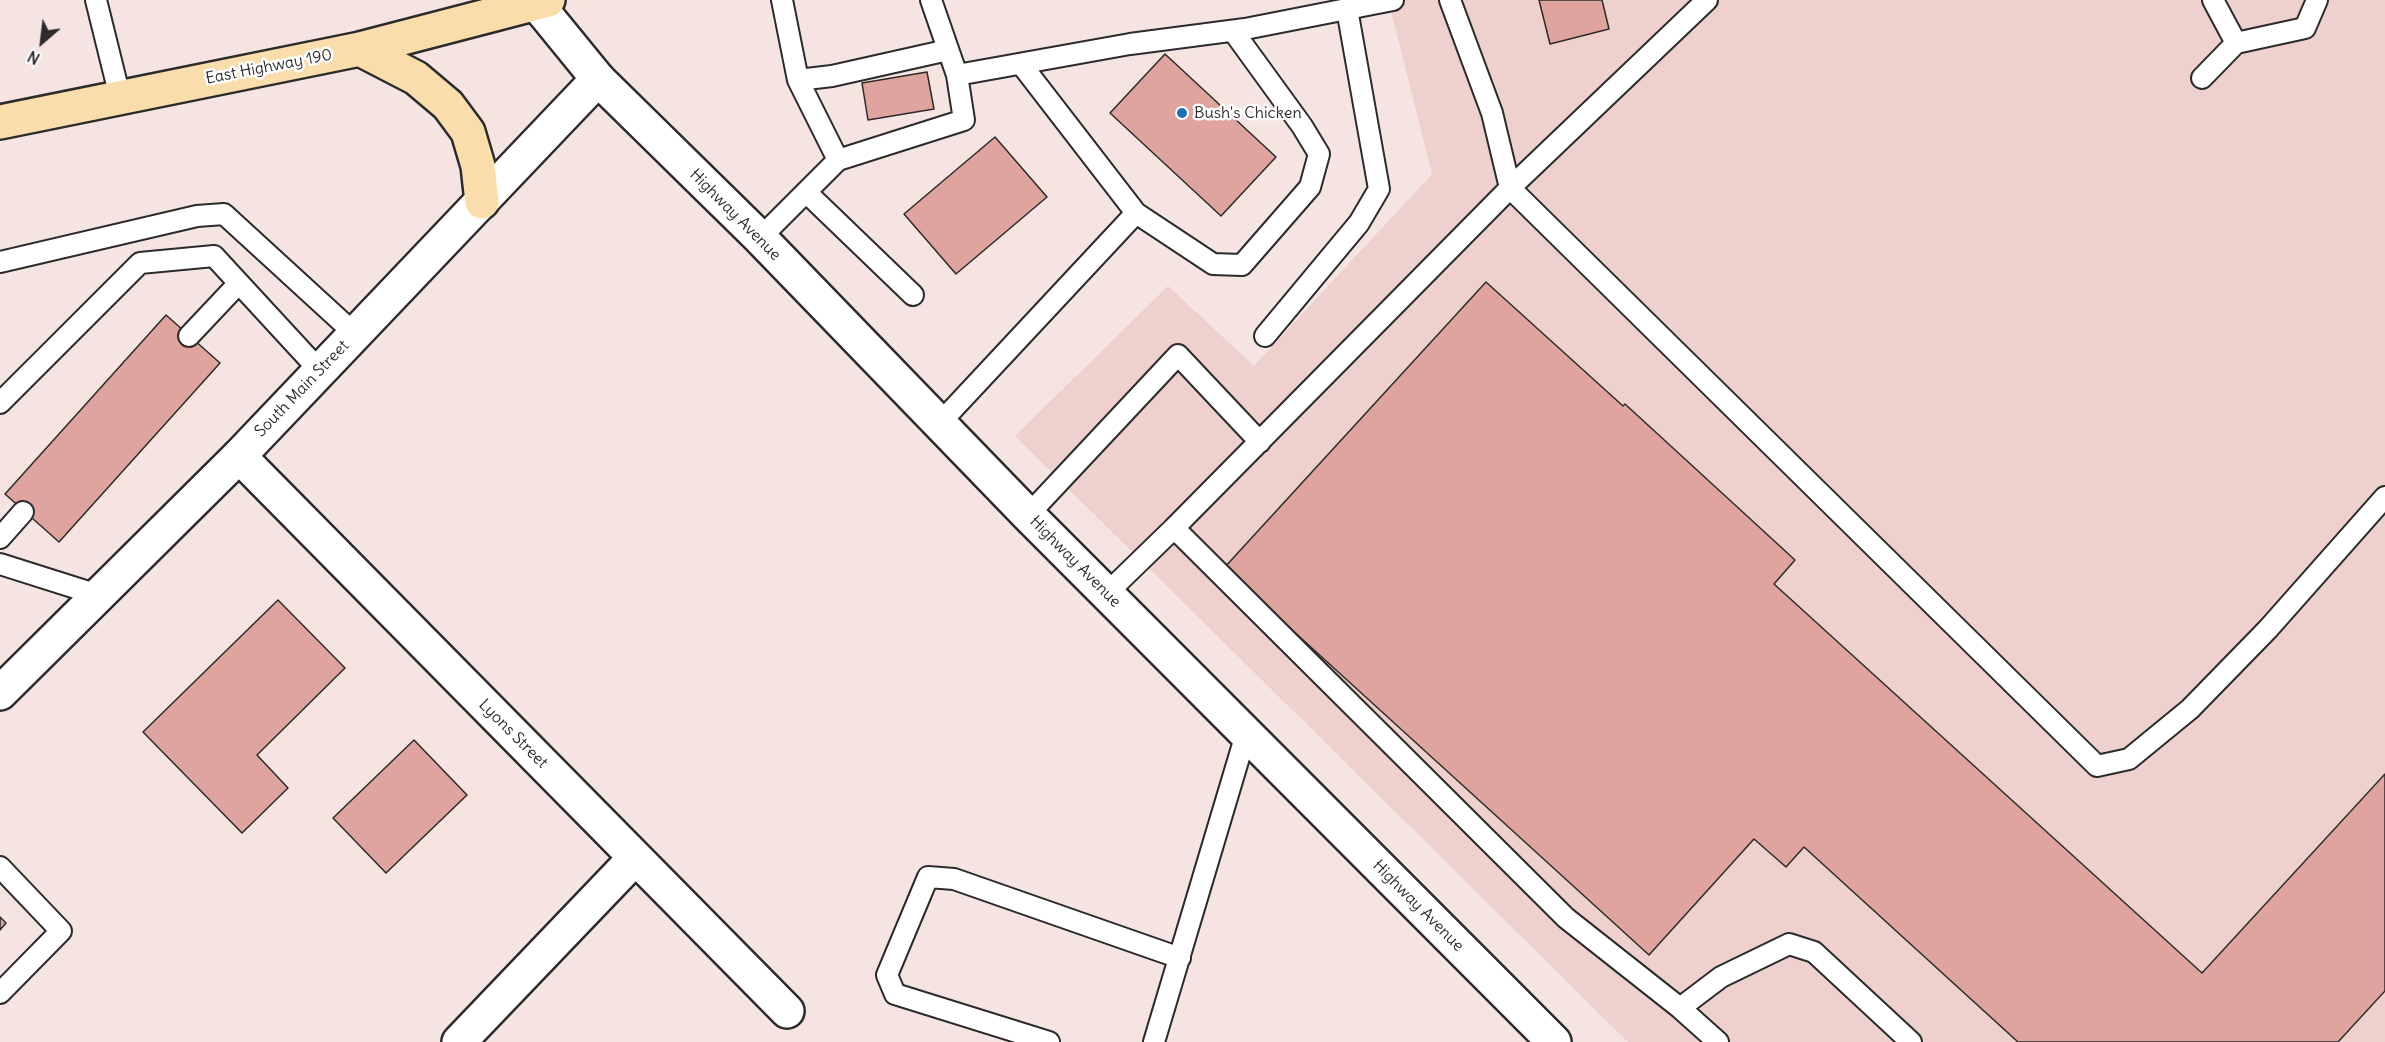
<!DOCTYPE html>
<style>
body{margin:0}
#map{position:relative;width:2385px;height:1042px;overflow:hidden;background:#f5e4e2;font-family:Delius,sans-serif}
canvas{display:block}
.north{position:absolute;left:12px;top:12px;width:60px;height:60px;-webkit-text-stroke:4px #fff;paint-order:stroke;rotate:208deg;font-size:16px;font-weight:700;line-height:24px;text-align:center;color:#2b2b2b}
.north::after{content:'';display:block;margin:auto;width:21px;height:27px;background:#2b2b2b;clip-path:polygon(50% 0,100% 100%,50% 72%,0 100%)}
</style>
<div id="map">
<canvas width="2385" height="1042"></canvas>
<div class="north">N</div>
</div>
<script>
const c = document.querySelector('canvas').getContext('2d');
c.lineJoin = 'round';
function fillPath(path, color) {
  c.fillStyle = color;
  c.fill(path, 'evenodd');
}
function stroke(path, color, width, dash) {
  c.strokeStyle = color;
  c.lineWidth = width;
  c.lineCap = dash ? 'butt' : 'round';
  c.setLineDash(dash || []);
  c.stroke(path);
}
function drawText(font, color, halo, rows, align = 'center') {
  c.font = font + ' Delius,sans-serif';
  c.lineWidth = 5;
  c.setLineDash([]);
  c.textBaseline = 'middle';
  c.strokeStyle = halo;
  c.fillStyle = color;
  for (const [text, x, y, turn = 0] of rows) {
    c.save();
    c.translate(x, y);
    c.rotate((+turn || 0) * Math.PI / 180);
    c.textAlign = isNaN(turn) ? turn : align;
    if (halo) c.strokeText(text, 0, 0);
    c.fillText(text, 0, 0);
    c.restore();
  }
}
const built = new Path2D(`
 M1388 0H2385V1042H1628L1015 436 1168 286 1254 366 1432 174Z`);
const building = new Path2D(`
 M1539 0H1602L1609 29 1550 44Z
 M1165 54 1276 157 1221 216 1110 113Z
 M927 72 934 109 868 120 862 83Z
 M995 137 1047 197 956 274 904 214Z
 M1486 282 1623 406 1625 404 1795 560 1774 584 2202 973 2385 774V991L2338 1042H2018L1804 847 1786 867 1754 839 1649 955 1224 568Z
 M166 315 220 363 59 542 5 494Z
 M278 600 345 668 257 755 288 788 242 833 143 732Z
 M414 740 467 795 386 873 333 818Z
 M0 917 6 923 0 930Z`);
const service = new Path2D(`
 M96 0 120 97
 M782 0 798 80 832 76 948 50
 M931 0 957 75 1130 44 1245 29 1393 0
 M1450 0 1492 113 1510 188 2097 766 2129 759 2190 709 2268 629 2385 497
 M2213 0 2236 43 2305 28 2317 0
 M2202 78 2236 43
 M798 80 838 160
 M806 192 913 295
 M1136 213 1213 264 1242 265 1310 187 1319 154 1302 126 1233 31
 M760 238 838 160 964 120 957 75
 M0 262 197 216 224 214 355 334
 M189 336 239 283
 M1265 336 1359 223 1379 189 1347 9
 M0 403 140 263 214 256 320 371
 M939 424 1136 213 1021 64
 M1028 515 1178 355 1260 442
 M0 538 23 512
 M0 564 98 595
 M1106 594 1174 528
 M0 867 61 931 0 993
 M1680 1008 1566 918 1174 528 1510 188 1707 0
 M1049 1042 895 994 887 975 928 877 954 879 1180 958
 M1154 1042 1246 734
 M1718 1042 1680 1008 1721 977 1789 944 1814 952 1911 1042`);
const minor = new Path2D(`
 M239 456 787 1011
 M459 1042 635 858`);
const tertiary = new Path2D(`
 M598 79 760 238 1028 515 1554 1042`);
const secondary = new Path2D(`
 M0 693 239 456 598 79 536 3`);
const primary = new Path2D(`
 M360 49 416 78 448 105 468 132 478 166 482 202
 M0 122 360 49 548 0`);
const markers = [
 [1182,113,6,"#1f6fb2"]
];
const streetNames = [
 ["East Highway 190",269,67,-11],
 ["Highway Avenue",735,215,45],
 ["South Main Street",302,389,-46],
 ["Highway Avenue",1075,562,45],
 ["Lyons Street",513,734,45],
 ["Highway Avenue",1418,906,45]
];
const poiNames = [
 ["Bush's Chicken",1194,113]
];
fillPath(built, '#eed1cd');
fillPath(building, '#dea49d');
stroke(building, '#2b2b2b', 1.5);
stroke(service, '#2b2b2b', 24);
stroke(minor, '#2b2b2b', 38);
stroke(tertiary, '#2b2b2b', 38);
stroke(secondary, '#2b2b2b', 38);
stroke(primary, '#2b2b2b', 38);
stroke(service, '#fff', 20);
stroke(minor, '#fff', 33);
stroke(tertiary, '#fff', 33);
stroke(secondary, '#fff', 33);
stroke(primary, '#f9deab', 33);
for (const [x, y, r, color] of markers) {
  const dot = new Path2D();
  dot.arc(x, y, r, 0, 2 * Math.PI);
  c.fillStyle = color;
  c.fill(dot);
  stroke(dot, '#fff', 2);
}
drawText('16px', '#2b2b2b', '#fff', streetNames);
drawText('16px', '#2b2b2b', '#fff', poiNames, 'left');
</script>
